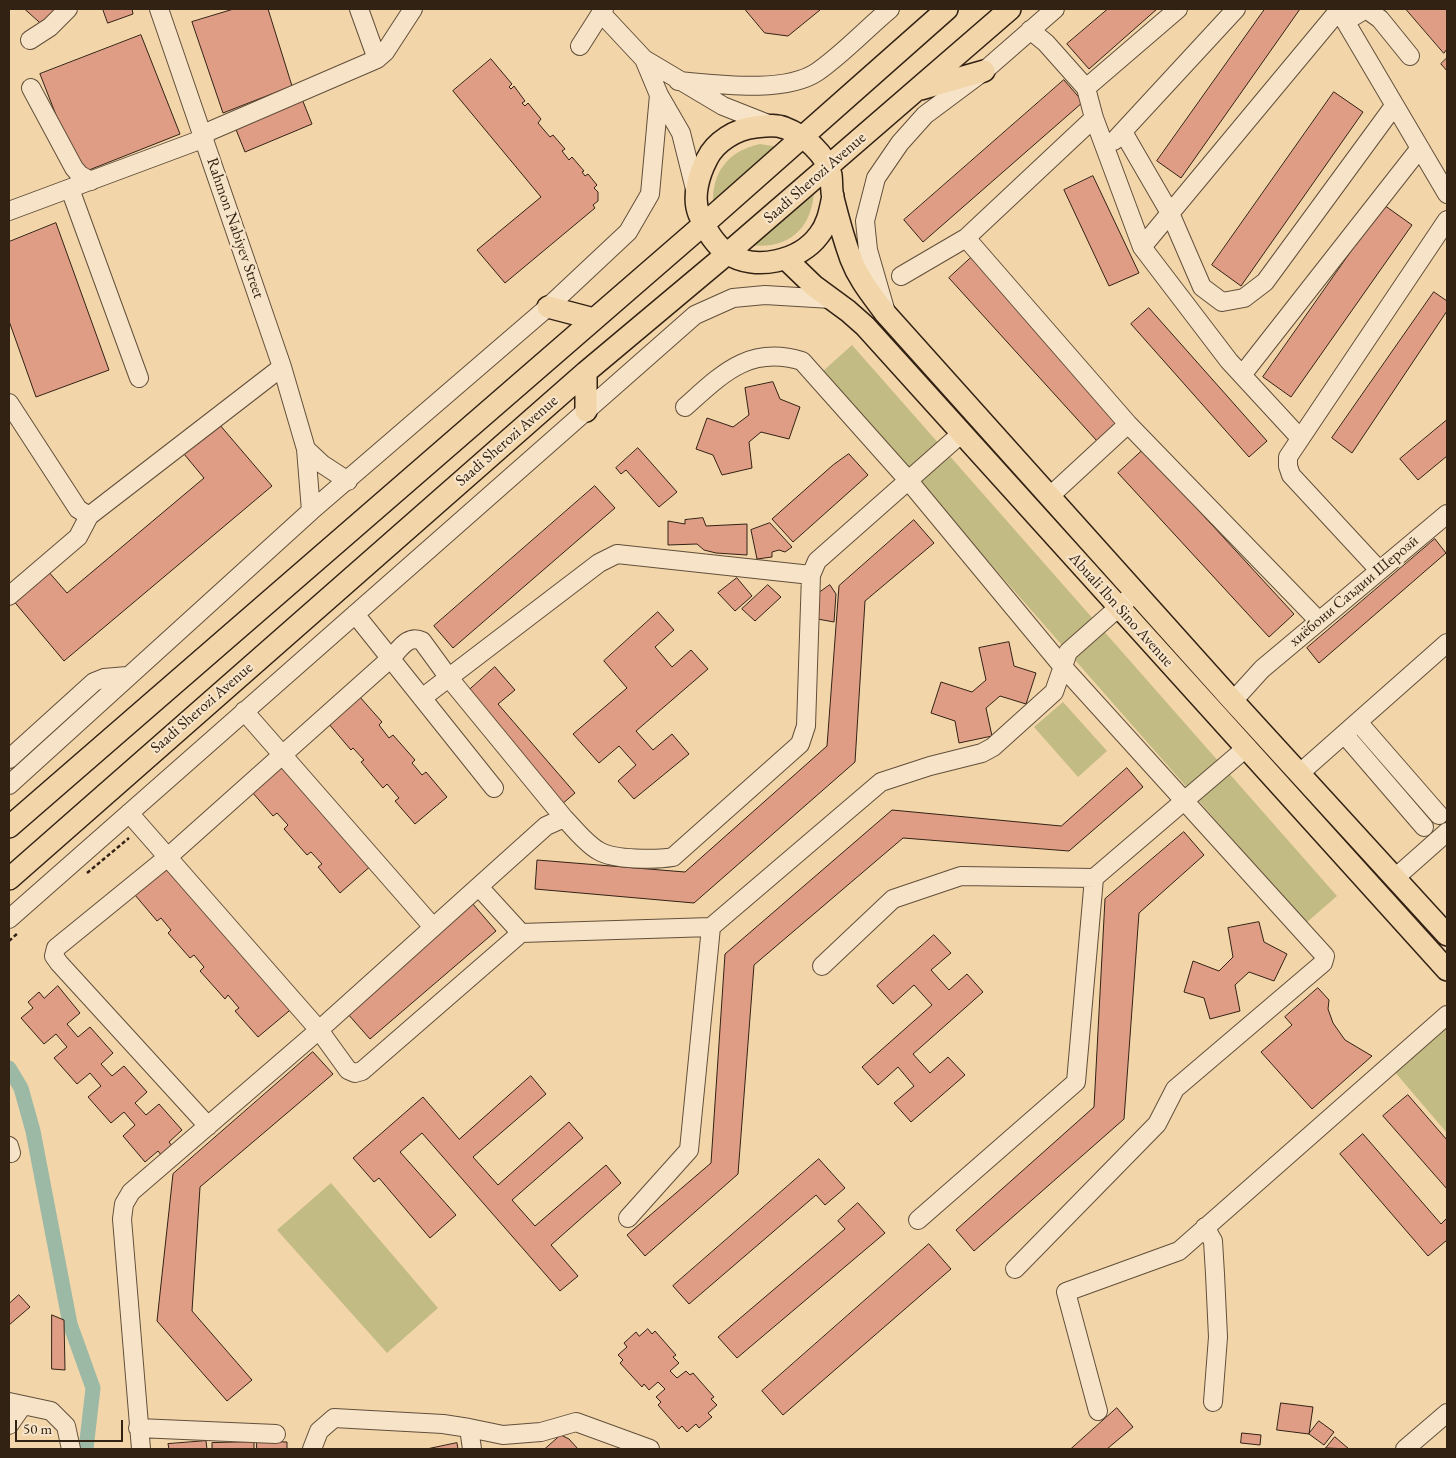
<!DOCTYPE html>
<meta charset="utf-8">
<style>
body{margin:0}
#map{position:relative;width:1456px;height:1458px;overflow:hidden;background:#f3d5aa;font-family:"EB Garamond",serif}
canvas{display:block}
.frame{position:absolute;inset:0;border:10px solid #322214;pointer-events:none}
.scale{position:absolute;left:15px;top:1420px;width:108px;height:22px;box-sizing:border-box;border:2px solid #322214;border-top:0;padding-left:6px;font-size:15px;line-height:18px;white-space:nowrap;color:#322214;-webkit-text-stroke:4px #f7e4c8;paint-order:stroke}
</style>
<div id="map">
<canvas width="1456" height="1458"></canvas>
<div class="frame"></div>
<div class="scale">50 m</div>
</div>
<script>
const c = document.querySelector('canvas').getContext('2d');
c.lineJoin = 'round';
function fillPath(path, color) {
  c.fillStyle = color;
  c.fill(path, 'evenodd');
}
function stroke(path, color, width, dash) {
  c.strokeStyle = color;
  c.lineWidth = width;
  c.lineCap = dash ? 'butt' : 'round';
  c.setLineDash(dash || []);
  c.stroke(path);
}
function drawText(font, color, halo, rows, align = 'center') {
  c.font = font + ' "EB Garamond",serif';
  c.lineWidth = 4.5;
  c.setLineDash([]);
  c.textBaseline = 'middle';
  c.strokeStyle = halo;
  c.fillStyle = color;
  for (const [text, x, y, turn = 0] of rows) {
    c.save();
    c.translate(x, y);
    c.rotate((+turn || 0) * Math.PI / 180);
    c.textAlign = isNaN(turn) ? turn : align;
    if (halo) c.strokeText(text, 0, 0);
    c.fillText(text, 0, 0);
    c.restore();
  }
}
const green = new Path2D(`
 M760 144 778 147 713 204C712 172 728 151 760 144Z
 M814 189C813 228 789 250 750 245Z
 M852 345 1337 896 1306 923 822 372Z
 M1063 702 1107 751 1078 777 1034 727Z
 M1447 1024V1133L1394 1071Z
 M331 1183 438 1308 387 1353 277 1230Z`);
const canal = new Path2D(`
 M9 1068 21 1088 33 1131 70 1324 93 1388 86 1449`);
const building = new Path2D(`
 M25 9H58L43 25Z
 M103 9H132L133 14 108 23Z
 M234 9H268L292 86 223 113 192 22Z
 M745 9H819L820 10 788 36 765 33Z
 M1108 9H1157L1089 69 1067 44Z
 M1265 9H1300L1181 178 1157 161Z
 M1406 9H1447V49L1444 53Z
 M141 35 180 134 79 174 40 74Z
 M1447 58V71L1441 64Z
 M491 59 512 84 509 87 511 89 514 86 525 101 522 103 525 106 528 103 541 119 538 123 550 137 553 135 565 149 562 151 569 160 572 157 584 171 582 172 585 176 588 174 597 185 594 188 598 192V201L593 205 595 208 505 283 477 250 541 197 453 91Z
 M1064 80 1083 102 923 242 904 220Z
 M1334 92 1363 112 1241 286 1212 265Z
 M302 99 312 124 245 152 235 127Z
 M1093 176 1139 273 1109 286 1064 190Z
 M1384 205 1412 225 1291 397 1263 377Z
 M56 223 109 370 36 397 9 321V242Z
 M973 256 1121 420 1097 441 949 278Z
 M1434 292 1447 301V311L1352 453 1332 438Z
 M1149 308 1267 441 1249 457 1131 324Z
 M773 382 780 399 800 407 789 439 761 432 749 442 752 468 722 475 713 455 696 449 707 418 733 427 749 415 745 388Z
 M1447 420V456L1418 480 1400 459Z
 M219 424 272 486 64 661 12 599 47 570 67 593 204 478 184 454Z
 M638 448 677 492 659 507 626 470 621 474 616 468Z
 M1143 450 1294 614 1269 637 1118 473Z
 M849 454 868 475 793 542 772 519 833 465Z
 M595 486 615 508 453 648 434 626Z
 M703 518 706 526 747 524V555L716 553 704 550 697 544 668 545V521L685 524V520Z
 M914 520 934 543 865 601 855 762 694 903 535 889 537 860 685 872 827 746 839 586Z
 M770 523 792 547 785 552 779 550 772 552V557L757 559 751 530Z
 M1435 539 1446 553 1319 663 1307 648Z
 M737 578 752 596 735 611 718 593Z
 M768 585 781 597 755 621 742 609Z
 M830 585 836 594 834 622 812 618 813 597Z
 M658 612 674 630 655 647 672 667 691 650 708 669 636 731 653 750 672 734 689 754 634 799 618 781 636 765 619 746 599 763 573 734 627 688 604 661Z
 M1009 642 1014 666 1036 673 1026 704 1000 696 986 708 992 736 959 743 955 721 931 713 941 682 972 692 986 680 979 648Z
 M495 667 515 690 498 704 575 793 562 804 466 693Z
 M359 696 382 722 379 725 389 738 393 735 415 760 412 763 422 775 426 772 447 797 415 824 395 801 399 798 387 784 383 788 361 762 364 760 353 748 351 750 328 723Z
 M285 764 373 864 340 893 318 867 322 864 311 852 307 855 284 829 288 825 277 813 273 816 252 792Z
 M1127 768 1143 787 1069 851 903 838 754 965 738 1174 645 1256 627 1235 711 1163 725 954 892 810 1061 826Z
 M1184 832 1204 855 1139 913 1124 1119 974 1251 956 1230 1094 1107 1105 899Z
 M171 864 295 1006 258 1037 235 1011 239 1008 228 995 225 999 200 971 204 967 194 955 190 958 168 933 171 930 161 918 157 921 135 895Z
 M472 903 496 931 370 1039 347 1013Z
 M1259 922 1264 942 1287 954 1274 981 1249 972 1235 985 1240 1011 1210 1019 1204 998 1184 992 1193 961 1219 971 1233 957 1228 928Z
 M934 935 951 953 931 970 949 990 967 974 983 992 913 1054 930 1073 948 1057 965 1075 911 1122 894 1103 914 1086 898 1067 878 1085 862 1067 932 1005 914 985 893 1004 877 986Z
 M58 986 80 1013 67 1024 78 1037 90 1027 113 1053 101 1064 112 1076 124 1066 147 1092 135 1103 146 1115 159 1104 182 1130 169 1142 173 1147 162 1156 158 1151 145 1162 123 1136 135 1125 124 1112 111 1123 88 1097 101 1086 90 1073 77 1084 54 1058 67 1047 56 1034 44 1044 21 1018 33 1008 28 1002 39 992 44 998Z
 M1318 988 1329 1000 1328 1009 1333 1023 1345 1040 1372 1056 1312 1109 1261 1052 1292 1025 1285 1017Z
 M313 1052 333 1074 200 1187 192 1311 252 1380 227 1401 157 1321 173 1174Z
 M531 1076 546 1094 473 1157 498 1185 569 1122 583 1138 512 1200 535 1226 606 1165 621 1183 551 1245 578 1276 560 1291 422 1133 400 1152 456 1215 430 1238 379 1178 374 1182 353 1158 423 1097 459 1139Z
 M1408 1095 1447 1140V1189L1383 1116Z
 M1363 1134 1441 1224 1447 1218V1240L1428 1256 1340 1154Z
 M819 1159 845 1188 825 1205 816 1195 689 1304 673 1286Z
 M858 1203 885 1233 737 1358 718 1337 845 1229 838 1221Z
 M929 1244 951 1269 783 1415 762 1391Z
 M19 1295 30 1307 9 1325V1304Z
 M52 1315 64 1320 65 1370 52 1369Z
 M648 1329 652 1334 655 1331 676 1355 673 1357 679 1363 670 1371 677 1378 686 1371 690 1375 693 1373 714 1397 711 1399 717 1405 708 1413 712 1417 699 1428 696 1424 687 1432 682 1426 679 1429 658 1405 661 1402 656 1397 665 1389 658 1382 649 1390 644 1384 642 1387 620 1363 623 1360 618 1355 627 1347 624 1343 636 1332 639 1336Z
 M1281 1403 1313 1407 1309 1434 1277 1430Z
 M1117 1408 1133 1427 1107 1449H1071Z
 M1319 1421 1334 1432 1324 1445 1309 1434Z
 M1242 1433 1261 1435 1260 1445 1241 1443Z
 M561 1435 569 1439 578 1449H545Z
 M1335 1437 1349 1449 1326 1448Z
 M206 1441 207 1449H169L168 1444Z
 M257 1441 287 1442V1449H257Z
 M254 1442V1449H212V1443Z
 M457 1443 458 1449H427Z`);
const path = new Path2D(`
 M87 873 129 838
 M9 941 18 933`);
const minor = new Path2D(`
 M159 9 282 367 306 449 311 511
 M359 9 377 59
 M604 9 601 13 644 59 723 106 771 125
 M1178 9 1086 88 1094 118 966 238 1128 424 1319 621
 M1338 9 1447 194
 M1346 21 1366 9 1380 19 1410 56
 M1030 30 1046 43 1086 88
 M30 40 50 27 68 9
 M580 46 601 13
 M644 59 659 95 681 133 696 193
 M678 81C716 84 784 94 817 72 843 54 866 29 890 9
 M31 88 74 168 80 175 91 181
 M1094 118 1142 247 1229 361 1300 438
 M1123 132 1170 213 1202 287 1222 302 1244 298 1265 282 1394 106
 M203 134 377 59 385 52 413 9
 M1114 141 1236 9
 M70 189 139 378
 M9 211 205 138
 M1142 247 1339 10
 M901 276 966 238
 M885 309 868 250 865 221 876 178 900 143 925 115 984 71 1055 9
 M1242 375 1420 148
 M9 403 78 509 89 516 282 367
 M685 407C722 374 749 345 802 361L908 480 1063 667 1325 956 1323 963 1175 1089 1157 1124 1015 1269
 M306 449 322 464 348 481
 M1050 496 1128 424
 M1379 570 1291 475 1288 466V457L1447 220
 M9 596 78 537 89 516
 M355 614 494 788
 M422 698 599 563 617 554 811 575
 M1233 701 1262 669 1447 514
 M244 711 433 927
 M1358 722 1439 815
 M1344 734 1424 827
 M9 759 94 682 104 678 127 676
 M1300 773 1447 643
 M9 785 311 511 548 307 628 232 650 194 659 95
 M129 813 319 1030 348 1070 355 1073 362 1071 521 933
 M1395 878 1447 832
 M479 887 521 933 711 927
 M9 919 695 315 733 298 765 295 831 299
 M822 966 893 899 961 876 1094 878 1246 748
 M208 1126 59 963 54 956 56 948 169 856 391 658C400 649 408 634 422 641L449 678 564 818
 M9 1146 11 1153
 M628 1218 689 1150 711 927 881 782 930 766 982 753 993 747 1054 692 1068 652 1128 599
 M918 1220 1076 1082 1094 878
 M1205 1227 1213 1241 1215 1274 1218 1337 1213 1402
 M9 1402 51 1411 66 1426 71 1449
 M1098 1411 1066 1292 1179 1251 1447 1015
 M9 1425 23 1405
 M138 1428 276 1434
 M141 1449 122 1219 124 1204 131 1192 319 1030 546 826 564 818C575 829 586 844 599 851 614 860 656 860 673 857L800 744 806 726 811 575 817 561 962 433
 M312 1449 319 1431 334 1418 443 1424 469 1428
 M472 1449 469 1428 503 1435 541 1432 576 1422 650 1449
 M1405 1449 1447 1413`);
const major = new Path2D(`
 M921 89 984 71
 M833 196C830 210 828 224 819 235 800 261 755 272 727 253 714 244 705 228 699 214 692 197 699 174 707 159 715 142 736 129 755 127 765 126 775 124 785 128 804 135 826 154 831 175 832 182 831 190 833 198 838 218 844 240 851 259 859 280 872 295 885 313L1233 701 1447 935
 M786 259 814 286 848 311 865 326 1447 970
 M548 307 594 319
 M586 372V411
 M9 827 704 224 947 9
 M9 879 586 372 728 253 1010 9`);
const streetNames = [
 ["Saadi Sherozi Avenue",815,178,-41],
 ["Rahmon Nabiyev Street",235,228,71],
 ["Saadi Sherozi Avenue",507,441,-41],
 ["хиёбони Саъдии Шерозӣ",1354,591,-40],
 ["Abuali Ibn Sino Avenue",1121,610,48],
 ["Saadi Sherozi Avenue",202,708,-41]
];
fillPath(green, '#c2bb84');
stroke(canal, '#9cb9a6', 15);
fillPath(building, '#e09d86');
stroke(building, '#322214', 1);
stroke(minor, '#624f3a', 20);
stroke(major, '#322214', 24);
stroke(path, '#322214', 2.5, [4, 2.5]);
stroke(minor, '#f7e4c8', 18);
stroke(major, '#f3d5aa', 21);
drawText('16px', '#322214', '#f7e4c8', streetNames);
</script>
